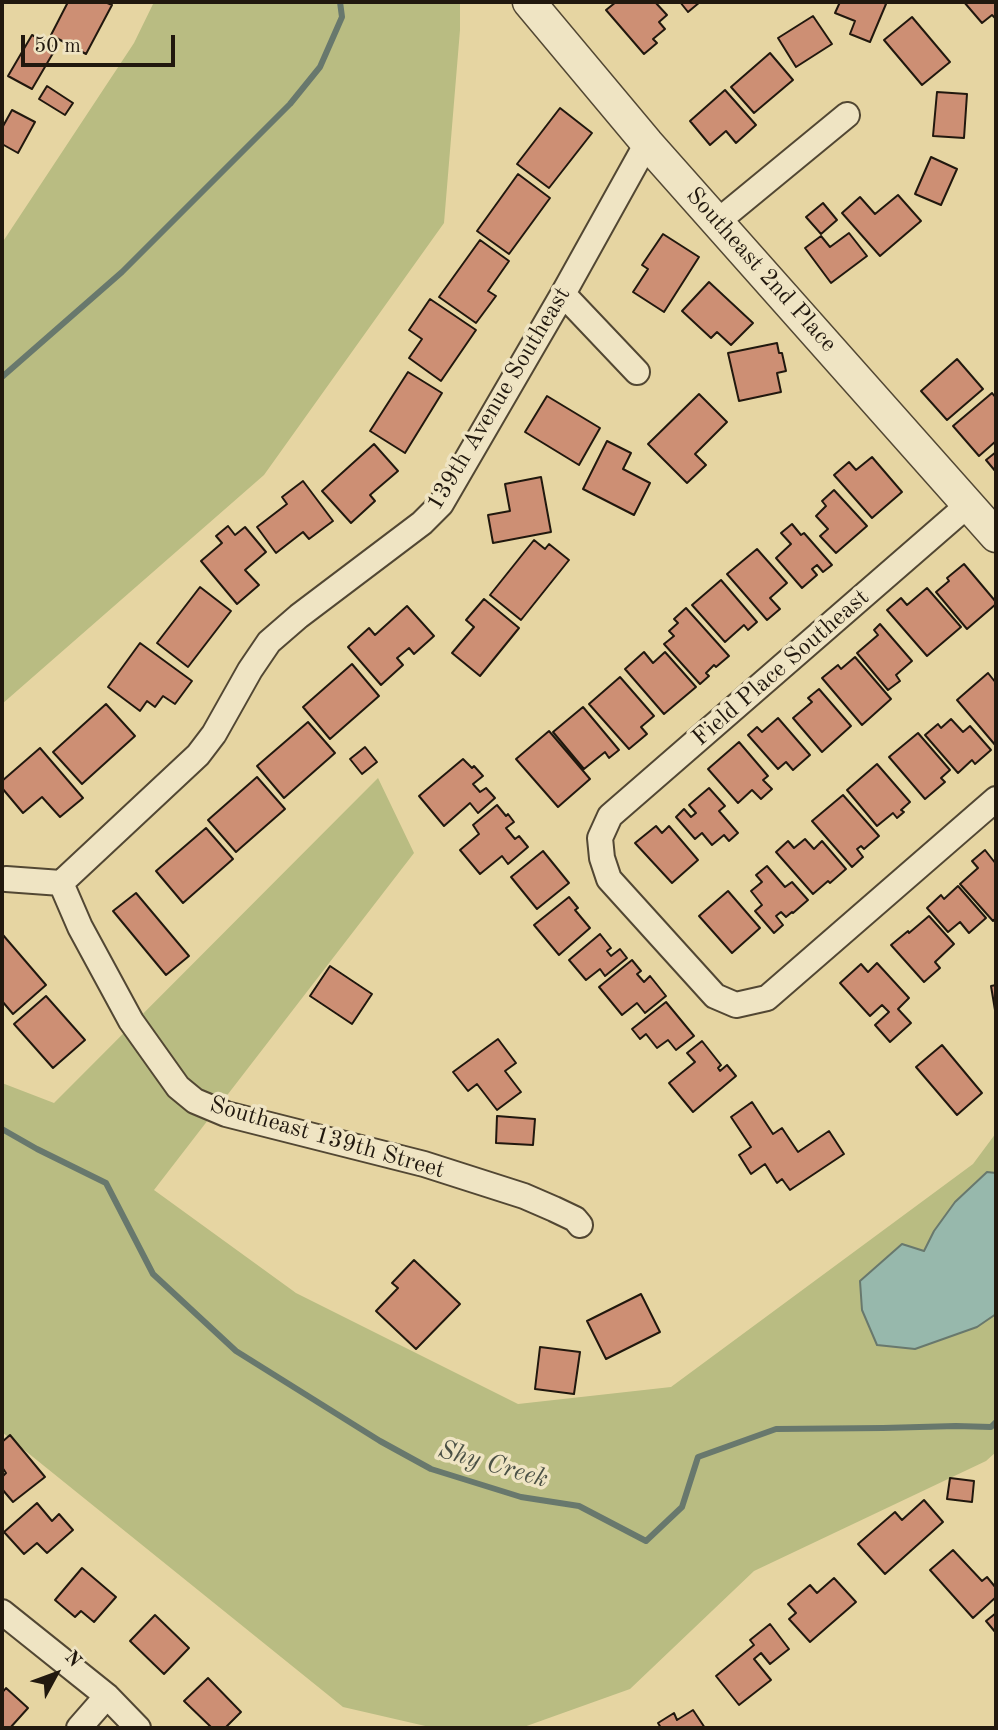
<!DOCTYPE html>
<style>
body{margin:0}
#map{position:relative;width:998px;height:1730px;overflow:hidden;background:#e6d5a2;font-family:"Old Standard TT",serif}
canvas{display:block}
.frame{position:absolute;inset:0;border:4px solid #21180e;pointer-events:none}
.north{position:absolute;left:21px;top:1639px;width:70px;height:70px;-webkit-text-stroke:5px #efe4c3;paint-order:stroke;rotate:49deg;font-size:19px;font-weight:700;line-height:28px;text-align:center;color:#21180e}
.north::after{content:'';display:block;margin:auto;width:24px;height:32px;background:#21180e;clip-path:polygon(50% 0,100% 100%,50% 72%,0 100%)}
.scale{position:absolute;left:21px;top:35px;width:154px;height:32px;box-sizing:border-box;border:4px solid #21180e;border-top:0;padding-left:9px;font-size:21px;line-height:24px;white-space:nowrap;color:#21180e;-webkit-text-stroke:5px #efe4c3;paint-order:stroke}
</style>
<div id="map">
<canvas width="998" height="1730"></canvas>
<div class="frame"></div>
<div class="north">N</div>
<div class="scale">50 m</div>
</div>
<script>
const c = document.querySelector('canvas').getContext('2d');
c.lineJoin = 'round';
function fillPath(path, color) {
  c.fillStyle = color;
  c.fill(path, 'evenodd');
}
function stroke(path, color, width, dash) {
  c.strokeStyle = color;
  c.lineWidth = width;
  c.lineCap = dash ? 'butt' : 'round';
  c.setLineDash(dash || []);
  c.stroke(path);
}
function drawText(font, color, halo, rows, align = 'center') {
  c.font = font + ' "Old Standard TT",serif';
  c.lineWidth = 7;
  c.setLineDash([]);
  c.textBaseline = 'middle';
  c.strokeStyle = halo;
  c.fillStyle = color;
  for (const [text, x, y, turn = 0] of rows) {
    c.save();
    c.translate(x, y);
    c.rotate((+turn || 0) * Math.PI / 180);
    c.textAlign = isNaN(turn) ? turn : align;
    if (halo) c.strokeText(text, 0, 0);
    c.fillText(text, 0, 0);
    c.restore();
  }
}
const green = new Path2D(`
 M154 2H460V30L444 223 264 475 2 704V243L134 43Z
 M378 778 414 853 154 1190 296 1293 518 1404 671 1387 973 1164 996 1133V1452L986 1461 754 1571 630 1689 521 1728H434L343 1707 2 1432V1083L54 1103Z`);
const water = new Path2D(`
 M987 1172 996 1173V1314L977 1327 915 1349 877 1345 862 1310 860 1281 902 1244 924 1251 934 1231 955 1202Z`);
const stream = new Path2D(`
 M2 377 122 272 290 104 320 67 342 17 340 2
 M2 1129 37 1149 106 1183 153 1274 236 1351 380 1441 431 1469 521 1497 579 1506 646 1541 682 1507 698 1457 776 1429 883 1428 956 1426 991 1427 996 1422`);
const building = new Path2D(`
 M68 2H105L112 5 86 54 51 35Z
 M616 2H655L667 15 659 22 665 29 653 39 657 43 644 54 606 10Z
 M680 2H700L688 12Z
 M840 2H882L886 4 870 42 850 34 855 21 835 13Z
 M964 2H996V19L992 15 982 23Z
 M813 16 832 44 796 67 778 38Z
 M912 17 950 62 922 85 884 40Z
 M32 35 56 48 32 89 8 76Z
 M770 53 793 80 754 113 731 87Z
 M47 86 73 103 65 115 39 99Z
 M725 90 756 125 736 143 726 131 710 145 690 121Z
 M937 92 967 94 964 138 933 136Z
 M560 108 592 133 549 188 517 164Z
 M12 110 35 122 18 153 2 144V128Z
 M931 157 957 169 941 205 915 194Z
 M518 174 550 198 509 254 477 231Z
 M898 195 921 221 880 256 842 213 860 197 875 214Z
 M823 203 837 220 821 234 806 217Z
 M849 233 867 256 831 283 805 248 821 236 830 247Z
 M663 234 699 257 664 312 633 292 648 269 642 265Z
 M480 240 509 261 488 291 496 296 476 323 439 297Z
 M709 282 753 323 731 345 717 332 711 338 682 311Z
 M430 299 476 330 441 381 409 358 422 339 409 330Z
 M777 343 779 353H782L786 371 777 373 781 392 739 401 728 353Z
 M957 359 983 389 947 420 921 391Z
 M408 372 442 393 405 453 370 431Z
 M992 393 996 398V441L979 456 953 426Z
 M699 394 727 422 695 454 706 465 687 483 648 444Z
 M547 396 600 428 579 465 525 432Z
 M607 441 631 453 623 469 650 483 634 515 583 489Z
 M374 444 398 471 370 495 375 501 351 523 322 491Z
 M996 452V472L986 460Z
 M872 457 902 492 872 518 834 475 849 462 856 470Z
 M541 477 551 532 493 543 488 515 510 511 505 484Z
 M303 481 333 521 309 539 303 532 276 553 257 527 287 504 282 497Z
 M834 490 867 526 836 553 820 536 828 529 816 516 826 506 822 501Z
 M792 524 801 535 804 533 832 565 823 572 817 565 812 569 817 575 802 588 776 558 791 544 781 533Z
 M228 526 235 535 245 527 266 552 245 570 259 585 237 604 201 561 222 543 216 536Z
 M534 540 545 549 549 544 569 560 521 620 490 595Z
 M757 549 787 583 770 598 780 609 767 620 727 574Z
 M964 564 996 602V604L967 629 936 592 949 581 947 578Z
 M721 580 757 622 748 630 744 625 725 642 692 605Z
 M200 587 231 611 188 667 157 643Z
 M927 588 961 627 927 656 887 610 901 598 907 605Z
 M484 599 519 628 480 676 452 653 474 627 466 620Z
 M407 606 434 636 414 654 409 648 397 658 403 665 381 685 348 647 369 628 375 635Z
 M686 608 729 656 716 667 714 665 706 673 709 676 700 684 664 644 674 636 669 631 678 623 674 619Z
 M880 624 912 661 896 675 900 681 888 690 857 653 878 635 874 630Z
 M140 643 192 681 175 704 163 696 155 707 147 701 140 711 108 687Z
 M644 652 653 663 665 652 696 687 664 714 625 669Z
 M855 657 891 699 862 725 822 678 838 665 841 669Z
 M352 664 379 696 330 739 303 707Z
 M988 673 996 683V746L957 700Z
 M620 677 654 716 641 727 647 734 629 749 589 704Z
 M819 689 851 726 822 752 793 718 812 702 808 698Z
 M106 704 135 736 82 784 53 752Z
 M583 707 619 750 609 758 605 752 584 769 553 732Z
 M778 718 810 755 793 770 786 762 778 769 748 735 757 727 762 732Z
 M951 719 963 732 970 726 991 750 975 764 972 760 958 773 925 735 938 724 941 728Z
 M308 722 335 753 284 798 257 766Z
 M549 731 590 779 558 807 516 759Z
 M918 733 950 770 941 778 945 782 925 799 889 757Z
 M739 742 768 776 763 780 772 789 761 799 752 790 738 803 708 769Z
 M365 747 377 762 362 774 350 759Z
 M40 748 83 798 60 817 42 797 23 813 2 788V781Z
 M463 759 472 768 474 766 483 776 473 784 480 792 486 788 495 798 478 813 470 803 444 826 419 796Z
 M877 764 910 802 901 810 904 812 897 818 893 813 877 826 847 790Z
 M257 777 285 809 236 852 208 820Z
 M709 788 725 806 719 811 738 833 729 841 724 835 712 845 702 833 695 839 676 817 684 809 691 817 696 813 689 805Z
 M843 795 879 836 864 849 861 846 857 849 863 857 852 867 812 821Z
 M497 805 506 816 508 814 514 822 506 828 515 839 519 836 528 847 508 864 502 856 480 874 460 850 479 834 473 825Z
 M656 826 662 833 669 826 698 860 672 883 635 843Z
 M206 828 233 859 183 903 156 871Z
 M805 839 814 849 822 841 846 869 830 883 828 881 813 894 776 852 788 841 794 848Z
 M985 850 996 864V918L993 921 960 884 978 868 972 861Z
 M543 851 569 883 537 909 511 877Z
 M767 866 785 887 792 882 808 900 793 913 792 912 786 917 781 912 776 916 783 925 774 933 755 911 762 905 751 891 762 882 756 875Z
 M958 886 986 918 969 933 960 922 948 932 927 908 941 895 944 899Z
 M728 891 760 928 732 953 699 916Z
 M136 893 189 956 166 975 113 911Z
 M569 897 578 908 575 910 590 928 559 955 534 925Z
 M929 916 954 944 935 962 940 968 924 982 891 945 908 931 909 933Z
 M600 934 611 948 607 951 611 956 620 949 627 958 605 976 600 969 586 980 569 960Z
 M3 935 46 985 13 1014 2 1001Z
 M632 960 641 971 637 974 644 982 650 976 666 996 645 1013 637 1003 622 1015 599 987Z
 M877 963 909 998 898 1009 911 1023 890 1042 875 1025 889 1012 882 1005 870 1016 840 983 861 964 868 972Z
 M330 966 372 994 352 1024 310 996Z
 M996 985V1016L991 986Z
 M46 996 85 1040 53 1068 14 1024Z
 M666 1002 694 1036 676 1050 668 1040 657 1048 646 1034 640 1039 632 1029Z
 M498 1039 516 1063 505 1071 521 1092 497 1110 477 1084 468 1091 453 1072Z
 M702 1041 721 1065 718 1068 720 1071 727 1065 736 1076 693 1112 669 1083 695 1062 687 1053Z
 M942 1045 982 1093 957 1115 916 1067Z
 M752 1102 773 1134 782 1128 798 1152 829 1131 844 1154 790 1190 782 1179 777 1183 765 1164 751 1174 739 1155 751 1147 731 1117Z
 M497 1116 535 1119 533 1145 496 1143Z
 M414 1260 460 1304 416 1349 376 1311 398 1288 392 1283Z
 M641 1294 660 1332 606 1359 587 1321Z
 M540 1347 580 1352 574 1394 535 1389Z
 M10 1435 45 1477 13 1502 2 1489V1477L6 1473 2 1467V1442Z
 M950 1478 974 1481 972 1502 947 1499Z
 M924 1500 943 1522 885 1574 858 1544 895 1512 902 1520Z
 M37 1503 52 1521 59 1514 73 1530 47 1553 37 1543 24 1554 4 1532Z
 M953 1550 982 1581 987 1577 996 1588V1597L973 1618 930 1570Z
 M82 1568 116 1597 94 1622 81 1611 75 1617 55 1600Z
 M834 1578 856 1602 810 1642 789 1619 796 1613 788 1604 810 1585 817 1593Z
 M996 1613V1633L986 1621Z
 M155 1615 189 1648 164 1674 130 1641Z
 M770 1624 789 1649 770 1664 761 1653 754 1659 771 1680 739 1705 716 1676 754 1645 750 1640Z
 M208 1678 241 1712 225 1728H212L184 1701Z
 M6 1688 28 1708 10 1728H2V1693Z
 M693 1710 705 1728H661L658 1723 674 1713 677 1720Z`);
const minor = new Path2D(`
 M717 222 847 115
 M563 294 637 372
 M969 504 610 816 600 838 602 858 609 879 715 996 736 1005 767 998 996 799
 M6 879 61 883 198 755 214 734 250 670 269 642 299 616 422 523 441 504 563 294 647 143
 M61 883 80 927 131 1021 178 1087 195 1101 226 1114 424 1164 524 1196 554 1209 575 1219 580 1225
 M2 1612 107 1696 138 1728
 M79 1728 107 1696`);
const tertiary = new Path2D(`
 M529 2 647 143 996 536`);
const streetNames = [
 ["Southeast 2nd Place",761,270,48],
 ["139th Avenue Southeast",499,399,-59],
 ["Field Place Southeast",781,668,-41],
 ["Southeast 139th Street",327,1138,16]
];
const waterNames = [
 ["Shy Creek",493,1465,16]
];
fillPath(green, '#b9bc82');
fillPath(water, '#97b8ac');
stroke(water, '#68786d', 2);
stroke(stream, '#68786d', 6);
fillPath(building, '#cd8f74');
stroke(building, '#21180e', 2);
stroke(minor, '#524733', 28);
stroke(tertiary, '#524733', 35);
stroke(minor, '#efe4c3', 24);
stroke(tertiary, '#efe4c3', 32);
drawText('24px', '#21180e', '#efe4c3', streetNames);
drawText('italic 26px', '#4a5045', '#efe4c3', waterNames);
</script>
